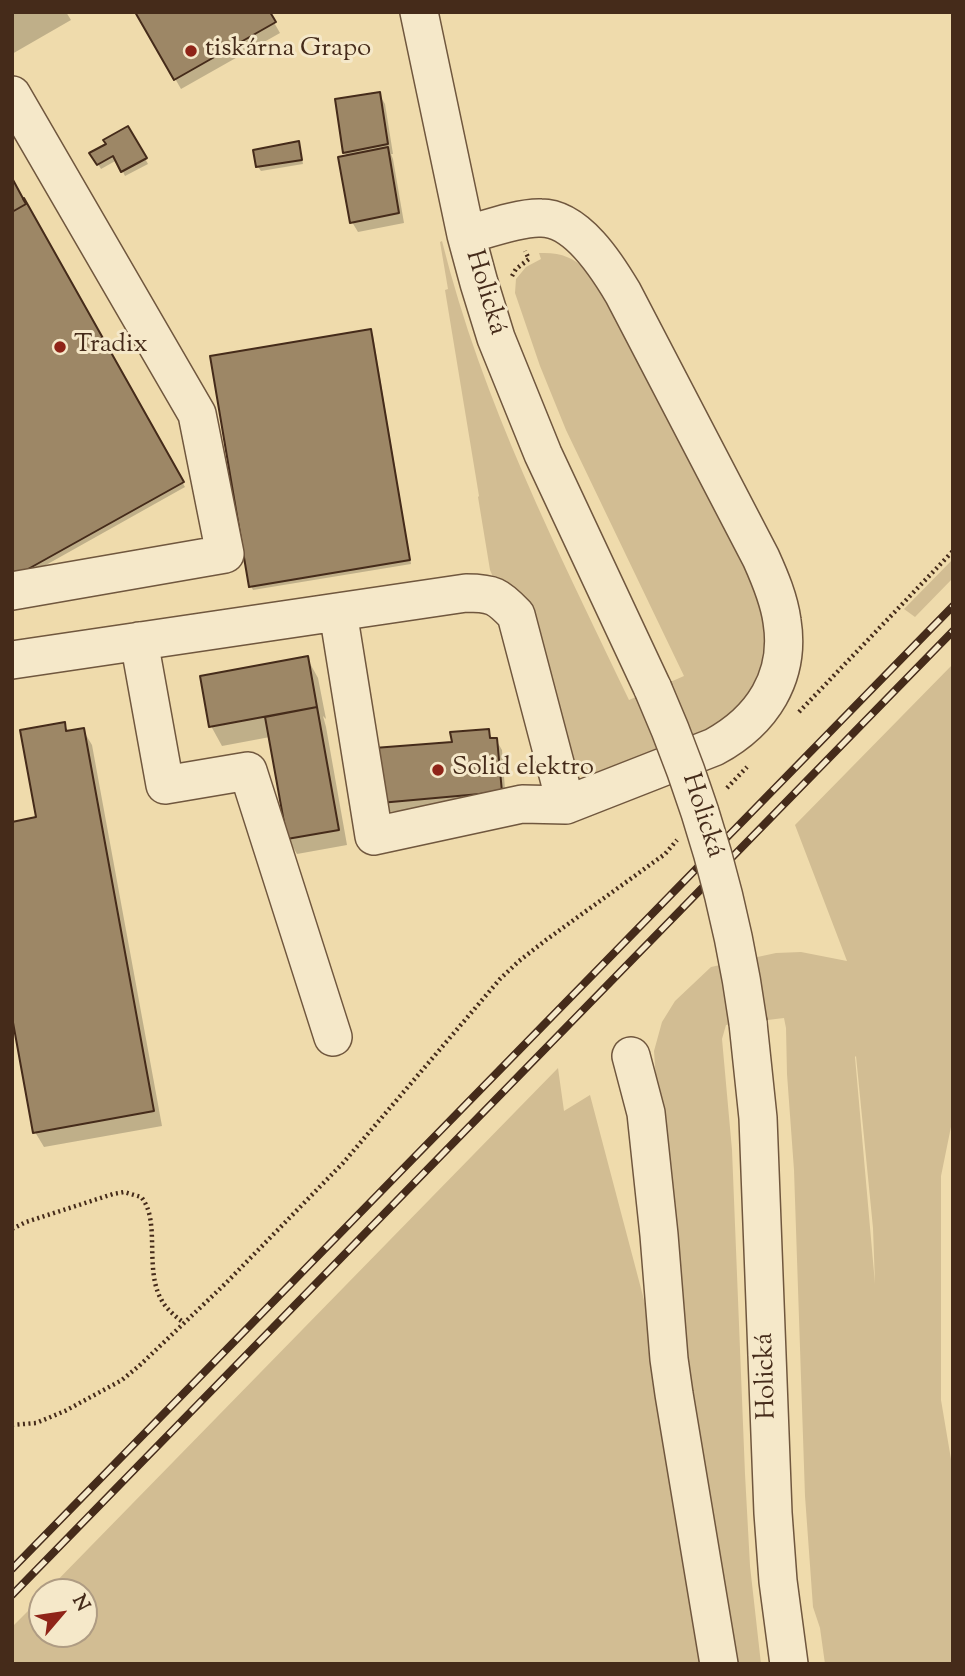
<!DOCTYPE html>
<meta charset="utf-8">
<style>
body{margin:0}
#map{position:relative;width:965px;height:1676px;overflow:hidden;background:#efdbac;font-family:"Sorts Mill Goudy",serif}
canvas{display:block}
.frame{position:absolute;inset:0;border:14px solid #452b1a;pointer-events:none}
.north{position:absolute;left:28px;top:1578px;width:70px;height:70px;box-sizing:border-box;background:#f5e8c9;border:2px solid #af9c83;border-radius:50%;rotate:61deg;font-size:19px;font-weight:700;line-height:28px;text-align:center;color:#452b1a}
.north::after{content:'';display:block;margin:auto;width:24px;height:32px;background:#8f2418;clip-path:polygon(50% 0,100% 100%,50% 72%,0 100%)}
</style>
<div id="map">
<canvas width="965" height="1676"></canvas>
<div class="frame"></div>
<div class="north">N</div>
</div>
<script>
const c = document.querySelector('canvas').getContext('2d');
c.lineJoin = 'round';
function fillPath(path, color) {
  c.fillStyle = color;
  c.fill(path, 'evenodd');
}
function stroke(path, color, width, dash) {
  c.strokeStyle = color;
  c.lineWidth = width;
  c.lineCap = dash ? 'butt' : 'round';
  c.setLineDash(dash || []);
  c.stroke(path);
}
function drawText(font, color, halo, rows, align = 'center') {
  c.font = font + ' "Sorts Mill Goudy",serif';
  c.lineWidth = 6;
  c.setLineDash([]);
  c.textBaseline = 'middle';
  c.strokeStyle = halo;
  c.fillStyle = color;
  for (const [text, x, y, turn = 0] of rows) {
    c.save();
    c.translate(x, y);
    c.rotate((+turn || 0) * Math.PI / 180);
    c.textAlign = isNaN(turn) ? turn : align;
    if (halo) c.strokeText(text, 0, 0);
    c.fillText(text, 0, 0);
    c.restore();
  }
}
const green = new Path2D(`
 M442 241C482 402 558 551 629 700L684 676 566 430 540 366 515 293 516 279 526 267 541 259 539 253C581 251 590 275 611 307L738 548 756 591 763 617 764 644 761 667 750 692 736 710 709 731 606 774C589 773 581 768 570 756L490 570 478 497 479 496 445 290 448 289 440 242Z
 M953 559V578L915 617 904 609Z
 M953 664V1117L941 1176V1400L953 1471V1664H825L820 1628 813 1607 805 1496 794 1170 787 1074 786 1028 784 1018 726 1025 722 1039 732 1150 745 1474 750 1566 761 1664H729L688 1421 662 1168 654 1051 662 1022 675 1001 711 967 776 953 801 952 847 961 795 825ZM856 1056 873 1228 875 1284 855 1057Z
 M558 1068 564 1111 590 1095 682 1444 719 1664H12V1627L42 1597V1634H84V1592H46Z`);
const shadow = new Path2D(`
 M12 12H66L71 20 12 54Z
 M137 12H268L280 33 181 89Z
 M379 94 385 104 393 154H391L393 159 404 223 358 232 352 222 347 157 345 153Z
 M128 128 148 164 125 176 117 160 101 169 92 154 108 145Z
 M298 143 300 147 303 164 261 171 258 167Z
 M12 182 185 487 12 584Z
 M370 330 373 335 411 564 253 590 251 586Z
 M307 658 318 678 326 719 323 716 326 727 347 845 297 854 288 839 270 737 222 746 211 726Z
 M64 724 69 732 83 730 92 745 162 1126 44 1147 35 1132Z
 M488 731 493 740H496L502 750 506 802 387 812 381 802Z`);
const building = new Path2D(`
 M135 12H270L276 22 174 80Z
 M380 92 388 144 343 153 335 99Z
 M128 126 147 158 121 172 113 156 97 165 89 153 106 144 103 140Z
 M299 141 302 160 256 167 253 150Z
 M388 147 399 213 350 223 338 157Z
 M12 178 26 204 12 212Z
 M24 198 184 482 12 578V212L26 204 23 199Z
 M371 329 410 560 249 587 210 356Z
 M308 656 317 707 209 727 200 676Z
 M317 707 339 830 287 839 265 717Z
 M65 722 66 731 84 728 154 1111 33 1133 12 1017V822L36 817 20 730Z
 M489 729 490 738H497L502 792 380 803 374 748 452 742 450 732Z`);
const path = new Path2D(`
 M512 276 516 269 529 259 525 251
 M799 712 953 551
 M727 788 747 767
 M12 1229 26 1222 113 1194 124 1192 141 1197C161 1220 144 1268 161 1299 166 1309 175 1316 184 1323
 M12 1425 36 1423 65 1411 122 1380 139 1366 225 1284 343 1163 500 979 519 961 546 940 665 854 677 840`);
const minor = new Path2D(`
 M419 12 466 235 479 283 496 338 543 454 653 689
 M12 95 197 414 225 554 12 591
 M338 612 374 836 522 804 566 805 714 747C762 721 791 677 782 621 779 599 770 578 761 558L623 293C607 266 577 218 541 218 521 217 487 229 466 235
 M139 641 165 785 248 771 333 1037
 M12 660 466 593C493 593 498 596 516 615L566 805
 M748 1023 758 1118 773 1513 778 1581 789 1664
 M631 1056 646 1113 659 1235 669 1359 674 1394 719 1664`);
const rail = new Path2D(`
 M12 1569 953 606
 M12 1595 953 631`);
const minorBridge = new Path2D(`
 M653 689C701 798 732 906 748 1023`);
const markers = [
 [191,51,7,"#8f2418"],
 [60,347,7,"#8f2418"],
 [438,770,7,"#8f2418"]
];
const poiNames = [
 ["tiskárna Grapo",205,51],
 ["Tradix",74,347],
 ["Solid elektro",452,770]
];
const streetNames = [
 ["Holická",484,293,73],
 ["Holická",701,816,72],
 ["Holická",768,1376,-92]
];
fillPath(green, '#d2bd93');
fillPath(shadow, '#0003');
fillPath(building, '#9d8766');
stroke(building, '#452b1a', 2);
stroke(minor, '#70573e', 40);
stroke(path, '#452b1a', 4.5, [2, 3.5]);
stroke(minor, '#f5e8c9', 37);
stroke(rail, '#452b1a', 8);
stroke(rail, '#f5e8c9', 5, [16]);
stroke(minorBridge, '#70573e', 40, []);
stroke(minorBridge, '#f5e8c9', 37);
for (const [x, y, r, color] of markers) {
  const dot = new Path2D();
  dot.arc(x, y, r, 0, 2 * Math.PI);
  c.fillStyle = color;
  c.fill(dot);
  stroke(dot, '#f5e8c9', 2.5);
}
drawText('26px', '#452b1a', '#f5e8c9', poiNames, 'left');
drawText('26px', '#452b1a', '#f5e8c9', streetNames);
</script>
